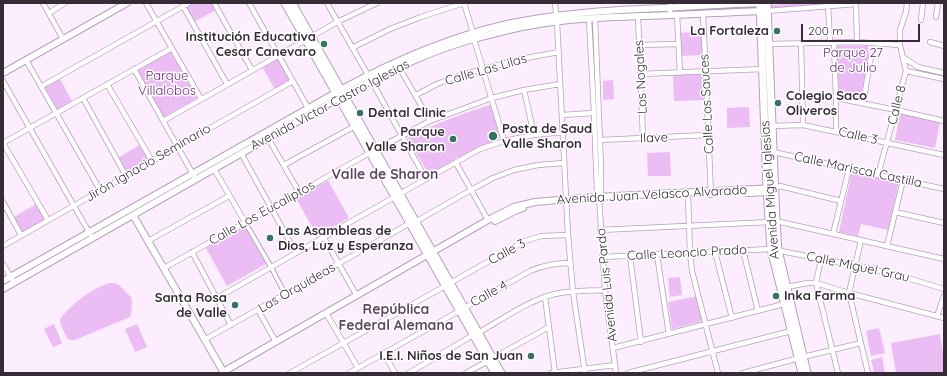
<!DOCTYPE html>
<meta charset="utf-8">
<style>
body{margin:0}
#map{position:relative;width:947px;height:376px;overflow:hidden;background:#fceeff;font-family:Quicksand,sans-serif}
canvas{display:block}
.frame{position:absolute;inset:0;border:4px solid #352c36;pointer-events:none}
.scale{position:absolute;left:801px;top:24px;width:119px;height:18px;box-sizing:border-box;border:2px solid #352c36;border-top:0;padding-left:5px;font-size:12px;line-height:14px;white-space:nowrap;color:#352c36;-webkit-text-stroke:3px #fff;paint-order:stroke}
</style>
<div id="map">
<canvas width="947" height="376"></canvas>
<div class="frame"></div>
<div class="scale">200 m</div>
</div>
<script>
const c = document.querySelector('canvas').getContext('2d');
c.lineJoin = 'round';
function fillPath(path, color) {
  c.fillStyle = color;
  c.fill(path, 'evenodd');
}
function stroke(path, color, width, dash) {
  c.strokeStyle = color;
  c.lineWidth = width;
  c.lineCap = dash ? 'butt' : 'round';
  c.setLineDash(dash || []);
  c.stroke(path);
}
function drawText(font, color, halo, rows, align = 'center') {
  c.font = font + ' Quicksand,sans-serif';
  c.lineWidth = 3;
  c.setLineDash([]);
  c.textBaseline = 'middle';
  c.strokeStyle = halo;
  c.fillStyle = color;
  for (const [text, x, y, turn = 0] of rows) {
    c.save();
    c.translate(x, y);
    c.rotate((+turn || 0) * Math.PI / 180);
    c.textAlign = isNaN(turn) ? turn : align;
    if (halo) c.strokeText(text, 0, 0);
    c.fillText(text, 0, 0);
    c.restore();
  }
}
const green = new Path2D(`
 M192 3H212L216 10 194 22 185 7Z
 M800 3H853L768 9V5Z
 M757 5 758 9 674 13V9Z
 M701 31 702 55 681 56 680 33Z
 M836 46H868L869 58 860 98 839 94Z
 M170 51 197 98 164 117 137 69Z
 M278 58 291 80 275 89 262 67Z
 M704 74 705 100 674 101 673 75Z
 M60 79 72 101 57 109 45 87Z
 M613 80 614 99 603 100V81Z
 M489 105 491 106 500 136 498 140 478 148 459 158 457 157 455 158V160L430 174 428 173 408 139 409 137C435 124 461 114 489 105Z
 M749 107 750 127 727 128V108Z
 M900 113 940 122 935 148 895 140Z
 M140 145 149 161 126 174 118 158Z
 M670 152 671 176H648L647 153Z
 M852 171 899 182 888 230 861 224 858 236 839 232Z
 M328 180 349 218 317 236 296 198Z
 M36 204 45 220 22 232 14 217Z
 M245 227 266 264 227 286 206 248Z
 M680 277 682 295 670 297 668 278Z
 M109 283H115L120 286 131 297 132 302 131 315 130 317 75 340H69C66 337 60 325 60 320 61 317 63 315 65 313 78 299 92 289 109 283Z
 M697 296 703 321 672 329 668 302Z
 M54 324 62 343 53 347 44 329Z
 M137 324 147 347 135 352 125 329Z
 M879 328 885 353 871 356 866 331Z
 M940 334 944 359V373H896L891 343Z
 M882 357 885 373H874L871 360Z`);
const pedestrian = new Path2D(`
 M245 222 271 267 285 294`);
const minor = new Path2D(`
 M43 3 63 39
 M146 3 201 99
 M214 3 252 70
 M249 3 308 108
 M327 3 368 75
 M464 3 473 33
 M555 3 557 22 568 235 573 292 585 373
 M670 3V15
 M828 3 830 43
 M856 3 857 42
 M183 6 227 84
 M767 11 856 4
 M49 13 65 3
 M703 14 711 195
 M677 15 680 72
 M638 16 643 138
 M936 17 938 3
 M589 19 594 113 597 193 599 197 605 290 616 373
 M595 19 601 167V193L599 197
 M921 20 923 3
 M311 37 337 22 377 3
 M474 39 504 141
 M930 42 944 46
 M801 43 803 125
 M834 43 836 98V131
 M768 44 857 42 900 45
 M639 45 678 44
 M352 48 390 29 421 17 464 3
 M904 58 918 67 944 73
 M26 60 100 190
 M399 67 430 121
 M134 69 194 176
 M906 71 944 79
 M640 74 763 69
 M371 80 426 179
 M3 81 90 234
 M107 84 152 161
 M42 86 189 3
 M524 90 534 135
 M416 95 437 84 458 76 521 59 559 52
 M83 98 126 176
 M836 98 896 110 944 121
 M863 103 871 57
 M562 115 594 113
 M163 121 306 40
 M772 126 803 125 944 155
 M268 138 299 192
 M600 140 708 135
 M3 143 172 48
 M3 143 48 220
 M773 152 944 189
 M241 153 296 253
 M456 163 488 220
 M284 165 355 126
 M214 169 245 222
 M878 175 906 71 900 45V30L906 12 907 3
 M775 188 780 186 841 201
 M688 196 690 253 692 271 718 373
 M3 202 21 235
 M895 212 944 223
 M776 221 944 259
 M415 222 471 190 493 178 514 170 538 165 564 163
 M600 230 770 222
 M833 234 849 169
 M324 238 357 296
 M861 240 849 293 868 373
 M148 241 229 196
 M3 246 293 81
 M887 246 903 180
 M743 250 758 311
 M192 252 231 325
 M715 252 732 318
 M657 255 669 334
 M630 256 641 342
 M602 257 771 249 821 259 855 265 904 277 944 289
 M821 259 816 283 838 373
 M3 264 12 279
 M164 268 375 150 430 121 492 98 524 90 560 84
 M450 283 525 241 541 236 568 235
 M787 287 808 283H816L849 293 944 318
 M545 297 555 373
 M217 298 426 179 480 149 504 141 534 135 563 132
 M258 310 276 342
 M326 313 358 368
 M937 316 944 296
 M478 333C501 320 531 299 555 294 571 290 589 291 605 290
 M204 340 410 223
 M613 348 784 304
 M384 354 395 373
 M493 358 549 327
 M290 373 445 286
 M349 373 530 271C544 265 555 263 570 263
 M409 373 473 335
 M466 373 488 361
 M551 373 615 365
 M628 373 791 331
 M743 373 803 357 861 343`);
const tertiary = new Path2D(`
 M3 73 127 3
 M748 193 768 192 770 191
 M133 215 224 373
 M495 221 517 210 523 208
 M3 281 344 88C396 60 450 37 507 24 558 13 611 10 663 8 697 6 730 4 763 3
 M3 289 344 95C386 73 428 51 474 39 492 34 510 29 528 26 574 17 623 17 670 15 701 14 733 12 764 11
 M223 372 488 220 514 207 535 202 596 197 775 188`);
const secondary = new Path2D(`
 M285 3 495 373
 M292 3 501 373
 M760 3 767 188 771 249 802 373
 M767 3 776 221 778 250 807 373`);
const markers = [
 [777,31,4,"#367461"],
 [324,44,4,"#367461"],
 [778,103,4,"#367461"],
 [360,113,4,"#367461"],
 [493,136,5,"#367461"],
 [453,139,4,"#367461"],
 [270,238,4,"#367461"],
 [776,296,4,"#367461"],
 [235,305,4,"#367461"],
 [531,356,4,"#367461"]
];
const poiNames = [
 ["La Fortaleza",769,31],
 ["Institución Educativa",316,37],
 ["Cesar Canevaro",316,52],
 ["Colegio Saco",786,96,"left"],
 ["Oliveros",786,111,"left"],
 ["Dental Clinic",368,113,"left"],
 ["Posta de Saud",502,129,"left"],
 ["Valle Sharon",502,144,"left"],
 ["Parque",445,132],
 ["Valle Sharon",445,147],
 ["Las Asambleas de",278,231,"left"],
 ["Dios, Luz y Esperanza",278,246,"left"],
 ["Inka Farma",784,296,"left"],
 ["Santa Rosa",227,298],
 ["de Valle",227,313],
 ["I.E.I. Niños de San Juan",523,356]
];
const parkNames = [
 ["Parque 27",853,53],
 ["de Julio",853,68],
 ["Parque",167,76],
 ["Villalobos",167,91]
];
const streetNames = [
 ["Calle Las Lilas",486,70,-16],
 ["Los Nogales",641,77,-93],
 ["Calle Los Sauces",707,104,-93],
 ["Avenida Victor Castro Iglesias",330,105,-28],
 ["Calle 8",897,105,-76],
 ["Calle 3",858,136,13],
 ["Ilave",654,138,-2],
 ["Jirón Ignacio Seminario",148,163,-30],
 ["Calle Mariscal Castilla",858,170,12],
 ["Avenida Miguel Iglesias",770,190,-94],
 ["Avenida Juan Velasco Alvarado",652,195,-3],
 ["Calle Los Eucaliptos",262,213,-29],
 ["Calle 3",507,252,-28],
 ["Calle Leoncio Prado",687,253,-3],
 ["Calle Miguel Grau",858,267,12],
 ["Avenida Luis Pardo",607,285,-96],
 ["Las Orquídeas",297,288,-30],
 ["Calle 4",489,294,-29]
];
const neighbourhoodNames = [
 ["Valle de Sharon",385,175],
 ["República",396,310],
 ["Federal Alemana",396,326]
];
fillPath(green, '#ecbdf4');
stroke(pedestrian, '#b6a0ba', 5.5);
stroke(minor, '#b6a0ba', 6);
stroke(tertiary, '#b6a0ba', 8);
stroke(secondary, '#b6a0ba', 9);
stroke(pedestrian, '#fff', 3.5);
stroke(minor, '#fff', 4.5);
stroke(tertiary, '#fff', 6);
stroke(secondary, '#fff', 7);
for (const [x, y, r, color] of markers) {
  const dot = new Path2D();
  dot.arc(x, y, r, 0, 2 * Math.PI);
  c.fillStyle = color;
  c.fill(dot);
  stroke(dot, '#fff', 1.5);
}
drawText('bold 13px', '#352c36', '#fff', poiNames, 'right');
drawText('13px', '#692575', '#fff', parkNames);
drawText('13px', '#352c36', '#fff', streetNames);
drawText('bold 14px', '#5e4a61', '#fff', neighbourhoodNames);
</script>
